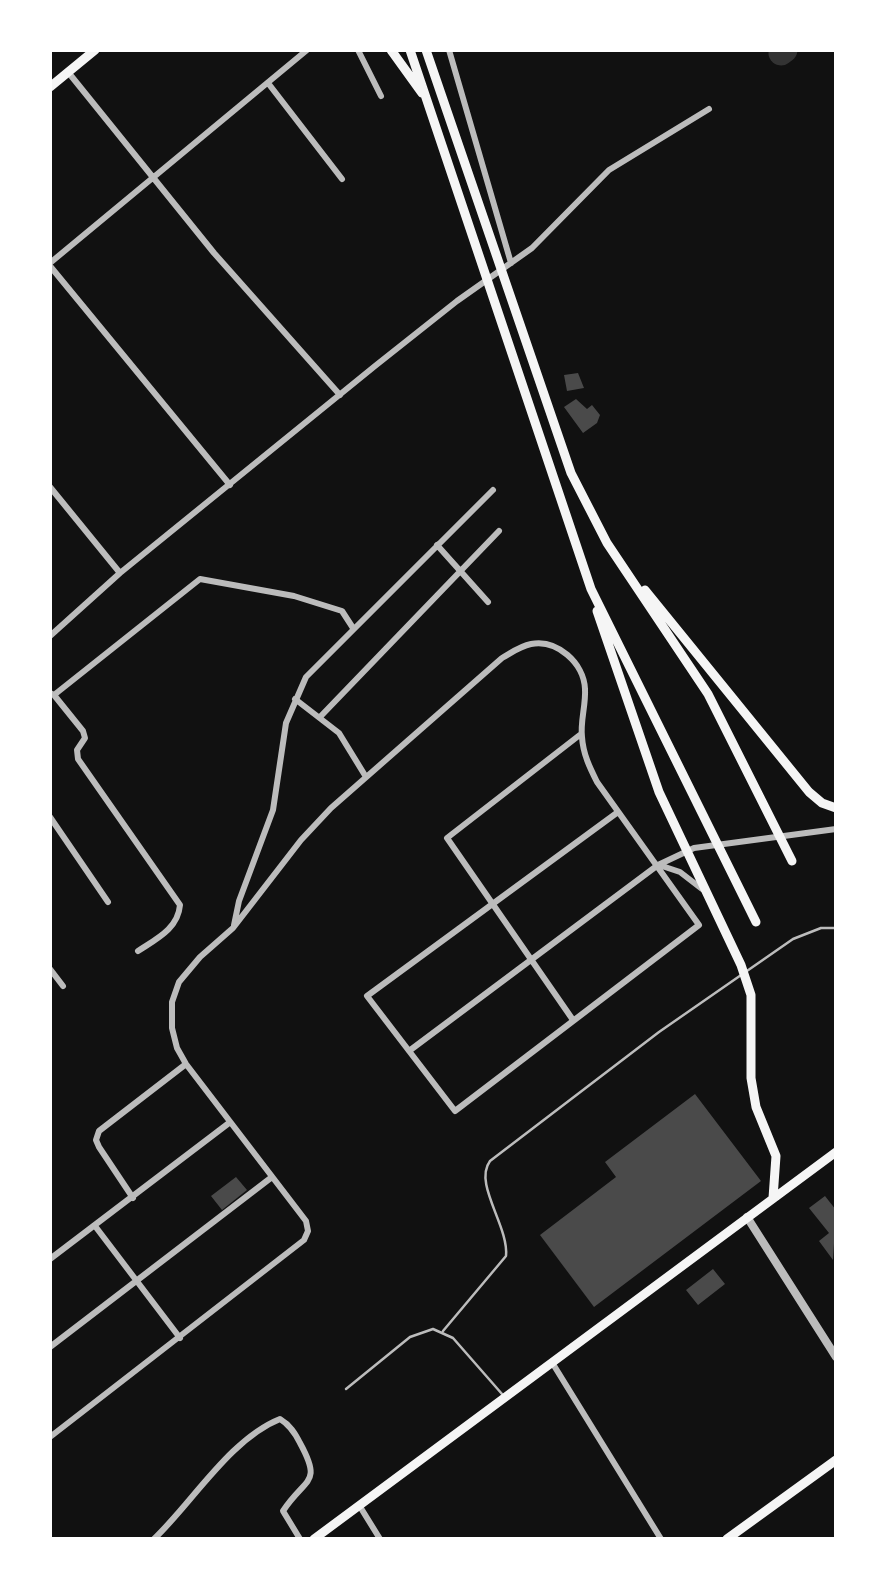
<!DOCTYPE html>
<style>
body{margin:0}
#map{position:relative;width:886px;height:1589px;overflow:hidden;background:#111;font-family:Mulish,sans-serif}
canvas{display:block}
.frame{position:absolute;inset:0;border:52px solid #fff;pointer-events:none}
</style>
<div id="map">
<canvas width="886" height="1589"></canvas>
<div class="frame"></div>
</div>
<script>
const c = document.querySelector('canvas').getContext('2d');
c.lineJoin = 'round';
function stroke(path, color, width, dash) {
  c.strokeStyle = color;
  c.lineWidth = width;
  c.lineCap = dash ? 'butt' : 'round';
  c.setLineDash(dash || []);
  c.stroke(path);
}
function fillPath(path, color) {
  c.fillStyle = color;
  c.fill(path, 'evenodd');
}
const river = new Path2D(`
 M781 53 785 50`);
const building = new Path2D(`
 M578 373 584 388 567 391 564 375Z
 M576 399 587 409 592 405 600 415 597 423 583 433 564 407Z
 M695 1094 761 1181 594 1307 540 1235 616 1177 605 1162Z
 M236 1177 247 1190 222 1210 211 1196Z
 M825 1196 836 1210 833 1260 819 1241 829 1233 809 1208Z
 M713 1269 725 1284 698 1305 686 1290Z`);
const service = new Path2D(`
 M443 1331 506 1256C509 1226 473 1184 490 1161L659 1032 793 939 821 928H836
 M346 1389 410 1337 433 1329 453 1338 502 1394`);
const minor = new Path2D(`
 M358 50 381 96
 M449 50 511 263
 M68 72 214 253 340 395
 M268 83 342 179
 M50 263 307 50
 M50 266 230 485
 M50 487 120 573
 M437 545 488 602
 M50 636 120 573 375 366 457 301 532 248 609 170 709 109
 M50 693 54 695 200 579 294 596 342 611 353 628
 M54 695 83 731 85 738 77 750 78 759 180 905C178 929 156 939 138 951
 M295 699 339 733 366 777
 M320 717 499 531
 M50 817 108 902
 M659 865 680 872 702 889
 M234 925 239 901 273 810 286 723 306 677 493 490
 M50 969 63 986
 M573 1020 447 838 581 734
 M409 1051 658 865 694 848 836 829
 M133 1198 99 1147 96 1140 99 1131 186 1064
 M95 1226 180 1338
 M50 1259 229 1123
 M50 1347 272 1177
 M553 1364 661 1539
 M50 1437 304 1240 308 1231 306 1221 186 1064 177 1048 172 1028V1002L179 982 200 957 233 928 301 840 331 808 502 658C511 653 520 646 531 644 557 639 584 663 585 689 586 705 580 722 582 737 583 754 590 768 597 782L699 925 455 1111 367 996 618 812
 M359 1505 380 1539
 M154 1539C192 1503 230 1439 280 1419 290 1425 295 1433 300 1443 323 1485 305 1477 283 1511L300 1539`);
const tertiary = new Path2D(`
 M747 1217 836 1357`);
const secondary = new Path2D(`
 M391 50 422 93
 M410 50 591 589 756 922
 M426 50 571 473 607 543 708 694 792 861
 M50 87 95 50
 M645 590 809 792 822 803 836 808
 M597 611 659 792 741 965 751 995V1078L756 1107 776 1156 773 1198
 M314 1539 836 1152
 M727 1539 836 1460`);
stroke(river, '#333', 25);
fillPath(building, '#4a4a4a');
stroke(service, '#bcbcbc', 2.5);
stroke(minor, '#bcbcbc', 6);
stroke(tertiary, '#bcbcbc', 8);
stroke(secondary, '#f5f5f5', 9);
</script>
